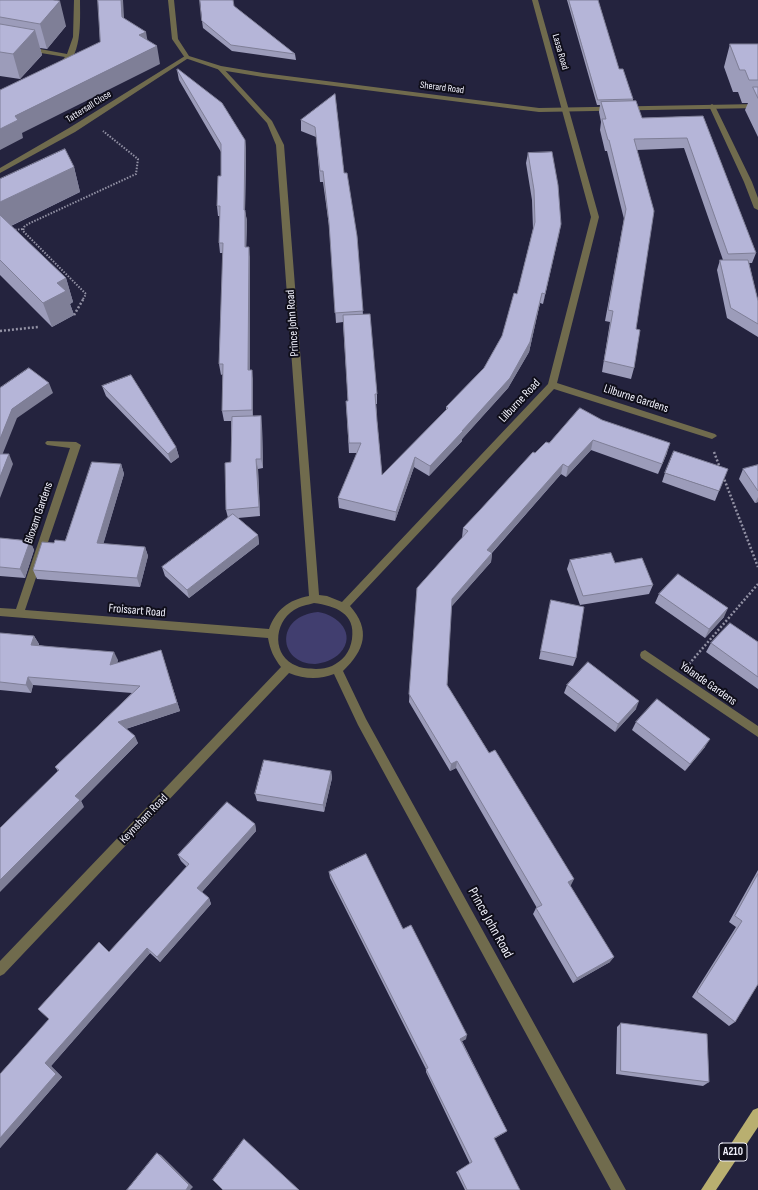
<!DOCTYPE html>
<style>
body{margin:0}
canvas{display:block;background:#24233e}
</style>
<canvas width="758" height="1190"></canvas>
<script>
const c = document.querySelector('canvas').getContext('2d');
c.lineJoin = 'round';
function fillPath(path, color) {
  c.fillStyle = color;
  c.fill(path, 'evenodd');
}
function stroke(path, color, width, dash) {
  c.strokeStyle = color;
  c.lineWidth = width;
  c.lineCap = dash ? 'butt' : 'round';
  c.setLineDash(dash || []);
  c.stroke(path);
}
function drawText(font, color, halo, rows, align = 'center') {
  c.font = font + ' "Sofia Sans Condensed",sans-serif';
  c.lineWidth = 4;
  c.setLineDash([]);
  c.textBaseline = 'middle';
  c.strokeStyle = halo;
  c.fillStyle = color;
  for (const [text, x, y, turn = 0] of rows) {
    c.save();
    c.translate(x, y);
    c.rotate((+turn || 0) * Math.PI / 180);
    c.textAlign = isNaN(turn) ? turn : align;
    if (halo) c.strokeText(text, 0, 0);
    c.fillText(text, 0, 0);
    c.restore();
  }
}
const green = new Path2D(`
 M318 612C338 615 357 634 340 653 333 660 324 663 315 664 278 664 274 616 318 612Z`);
const pathFar1 = new Path2D(`
 M12 230 24 229
 M83 299 86 294 23 231 24 227 28 224 136 174 138 159 103 131`);
const path = new Path2D(`
 M74 315 84 298
 M0 331 38 327
 M714 452 720 468
 M723 476 758 567
 M689 664 758 584`);
const minor = new Path2D(`
 M74 0H80C80 20 83 61 59 70L56 68 65 57 29 51 26 49 29 47 67 54 73 37Z
 M532 0H538L599 217 557 383 715 434 717 436 712 439 554 389 350 606C371 630 365 650 343 671L366 719 626 1190H611L358 725 334 674C319 680 304 679 289 673L4 974 0 976V961L281 667C274 658 270 650 268 638L0 616V608L16 609 70 448 47 445 45 443 47 441 76 442 81 445 25 610 269 629C276 610 288 600 309 596L276 145 267 123 217 68 222 67 272 121 284 145 319 595 327 596 342 602 548 384 591 217ZM314 603C335 606 356 613 352 639 351 645 349 651 345 656 337 665 328 669 316 669 309 668 303 669 297 666 272 657 273 623 294 610 300 606 307 605 314 603Z
 M185 56 190 57 75 132 0 173V168L69 128Z
 M712 104 715 106 752 182 758 198V210L754 208 744 182 709 106Z
 M645 650 758 726V737L641 658 640 655 641 652Z`);
const tertiary = new Path2D(`
 M168 0H174L178 39 189 56 221 66 263 73 539 108 758 104V108L539 112 263 77 220 70 185 58 172 39Z`);
const primary = new Path2D(`
 M758 1108V1127L716 1190H701L753 1110Z`);
const wall = new Path2D(`
 M0 0 66 26 47 49 40 48 42 55 20 79 0 76Z
 M567 0H598L619 69 633 99V101L642 118 703 116 756 253 752 263H749L758 301V337L727 318 717 270 720 260H723L684 148 637 150 636 329 634 368 631 379 602 372 610 322 605 321 624 219 607 151H605L600 130 601 122 599 112 600 105H597Z
 M234 6 295 54 296 60 232 51 203 28 202 21Z
 M730 44H758V137L745 110 748 103H742L738 92H733L724 67Z
 M177 70 245 140 246 151 245 211 247 221 246 247 250 258V370L253 380V416L262 426 263 468 258 469 260 516 238 518 258 535 259 544 189 598 165 576 162 567 228 518 226 510 231 462V421H224L222 411 223 374 221 375 219 364 223 253H220L219 243 220 216H218L217 206 221 176V152L179 80Z
 M335 94 344 173 357 236 363 315 377 394V404H376L377 421 382 475 446 411V407L484 368 502 336 517 294 533 229 532 200 526 163 528 153 561 224 543 304 540 303 529 352 508 388 462 439V441L429 476 414 467 395 521 339 508 338 498 357 453H349L346 401H348L343 322 336 323 330 233 323 182H320L316 137 301 131V120Z
 M74 167 80 192 11 226 66 278 73 302 70 304 74 315 52 327 0 275V179Z
 M102 386 176 447 179 457 171 463 106 396Z
 M602 420 667 453 658 474 591 450 566 477 561 474 492 553 491 562 451 607 447 685 571 885 570 886 610 962 573 983 533 914 536 908H537L456 768 450 771 409 702 417 588 462 538 463 528 535 453 549 443Z
 M121 464 124 474 103 544 145 547 148 556 140 587 37 579 33 570 54 543 65 541Z
 M758 465V502L755 503 739 479 743 469Z
 M665 473 719 491 715 501 662 482Z
 M0 538 30 541 34 550 25 578 0 576Z
 M570 560 615 563 653 585 649 594 580 605 567 569Z
 M659 594 724 617 705 638 655 603Z
 M551 600 576 658 573 666 539 659Z
 M0 633 34 636 39 644V645L118 660 117 663 163 658 180 711 126 729 138 743 81 801 84 807 55 767 132 693 33 685 31 693 0 690Z
 M758 642V689L706 652 711 643Z
 M567 685 636 709 615 732 564 693Z
 M636 722 705 747 685 771 632 730Z
 M331 771 332 778 324 812 257 801 255 794Z
 M255 824 256 831 202 892 209 898 211 904 160 962 150 953 51 1066 62 1077 0 1148V1074L187 867 181 861 178 855Z
 M758 870V984L735 1022 729 1026 692 997 736 927 729 922Z
 M329 872 403 929 466 1039 462 1041 507 1131 504 1133 494 1139 520 1190H465L456 1172 458 1171 470 1164 426 1072V1069L330 878Z
 M621 1023 709 1082 703 1086 616 1074 617 1027Z`);
const shadedWall = new Path2D(`
 M121 0H123L125 34 122 17Z
 M60 1 66 26 47 49 40 24Z
 M35 30 42 55 20 79 13 54Z
 M146 32 149 49 139 35Z
 M157 46 160 64 22 133 23 138 0 150V129L15 116Z
 M245 140 246 151 245 211 247 221 246 258 245 247 244 210Z
 M74 167 80 192 0 231V202Z
 M561 224 559 235 543 304 545 294Z
 M249 247 250 258V380L248 370Z
 M66 278 73 302 70 304 74 315 52 327 43 303 57 283Z
 M542 293 540 303 529 352 508 388 462 439V441L429 476 430 466Z
 M252 370 253 380V420L252 410Z
 M49 383 53 393 17 418 1 458 0 456V439L12 409Z
 M261 416 262 426 263 468 261 459Z
 M593 440 591 450 566 477 568 467Z
 M670 443 667 453 658 474 662 464Z
 M176 447 179 457 171 463 168 454Z
 M9 454 13 464 0 498V477Z
 M415 457 414 467 395 521 396 512Z
 M256 459 258 469 260 516 259 507Z
 M121 464 124 474 101 552 97 543Z
 M563 464 561 474 486 559 487 550Z
 M758 497V502L755 503Z
 M258 535 259 544 189 598 187 590Z
 M30 541 34 550 25 578 20 569Z
 M145 547 148 556 140 587 137 578Z
 M492 553 491 562 451 607 452 599Z
 M728 608 724 617 705 638 709 629Z
 M34 636 39 644 36 653 31 645Z
 M161 650 180 711 122 730 118 722Z
 M114 652 118 660 114 673 110 665Z
 M28 677 33 685 31 693 26 685Z
 M639 701 636 709 615 732 618 724Z
 M135 736 138 743 81 801 84 807 0 892V880L75 796Z
 M710 739 705 747 685 771 690 764Z
 M457 761 456 768 450 771 451 764Z
 M331 771 332 778 324 812 323 805Z
 M255 824 256 831 200 894 197 888Z
 M574 879 571 885 565 888 568 882Z
 M209 898 211 904 160 962 157 957Z
 M147 948 150 953 51 1066 62 1077 0 1148V1138L45 1063Z
 M614 957 610 962 573 983 577 978Z
 M467 1035 466 1039 459 1043 460 1039Z
 M507 1131 504 1133 492 1140 494 1138Z
 M157 1153 161 1155 193 1187 190 1190H186Z`);
const building = new Path2D(`
 M0 0H53L60 1 40 24 0 17Z
 M98 0H121L122 17 146 32 139 35 157 46 15 116 18 120 0 129V90L100 42Z
 M200 0H233L234 6 295 54 231 45 202 21Z
 M569 0H598L619 69H623L633 99 598 100Z
 M0 24 35 30 13 54 0 52Z
 M730 44H758V80H749L745 70H740Z
 M178 69 222 103 245 140 244 210H245V247H249L248 370H252V410L222 411 223 364H219L223 243H219L220 206H217L218 176H221V144L177 70Z
 M753 87H758V98Z
 M335 94 344 173H347L357 236 363 311 335 313 329 223 323 171H320L315 127 301 120Z
 M636 101 642 118 703 116 756 253 728 254 687 138 634 139 654 211 636 329 640 330 634 368 604 361 613 311 608 310 626 209 609 140H608L602 119H606L601 102Z
 M65 149 74 167 0 202V179Z
 M552 152 558 185 561 224 545 294 542 293 530 342 510 378 462 431H463L430 466 415 457 396 512 338 498 361 443H349L346 401H348L343 315 370 314 377 394H375L377 421 382 475 448 408 446 407 484 368 502 336 514 293 517 294 535 222 534 190 528 153Z
 M0 215 66 278 57 283 66 291 43 303 0 260Z
 M720 260H748L758 301V324L731 308Z
 M29 368 49 383 12 409 0 439V388Z
 M131 375 176 447 168 454 102 386Z
 M580 408 602 420 670 443 662 464 593 440 568 467 563 464 487 550 492 553 452 599 447 685 489 753 495 750 574 879 568 882 614 957 577 978 536 908 542 905 457 761 451 764 409 694 417 588 468 531 463 528 480 510 533 452 535 453 546 442 549 443Z
 M261 416V459H256L259 507 226 510 225 463 231 462 232 417Z
 M674 451 728 469 719 491 665 473Z
 M0 454H9L0 477Z
 M92 462 121 464 97 543 145 547 137 578 33 570 42 542 54 543 55 540 65 541Z
 M758 465V491L743 469Z
 M233 514 258 535 187 590 162 567Z
 M0 538 30 541 20 569 0 567Z
 M611 553 615 563 642 558 653 585 583 596 570 560Z
 M678 574 728 608 709 629 659 594Z
 M551 600 584 607 576 658 541 651Z
 M730 623 758 642V677L711 643Z
 M0 633 34 636 31 645 114 652 110 665 161 650 177 703 118 722 135 736 75 796 80 800 0 880V828L59 770 55 767 140 686 28 677 26 685 0 682Z
 M588 662 639 701 618 724 567 685Z
 M657 699 710 739 690 764 636 722Z
 M264 760 331 771 323 805 255 794Z
 M227 802 255 824 197 888 209 898 157 957 147 948 45 1063 56 1074 0 1138V1074L49 1019 38 1009 99 942 109 952 189 864 178 855Z
 M366 854 403 929 411 925 467 1035 460 1039 507 1131 494 1138 520 1190H467L458 1171 472 1162 426 1069 428 1068 329 872Z
 M758 874V984L735 1022 697 992 742 921 735 916Z
 M621 1023 707 1034 709 1082 621 1071Z
 M244 1139 299 1190H223L213 1180Z
 M157 1153 189 1185 186 1190H127Z`);
const farStreetnames = [
 ["Lassa Road",560,52,74],
 ["Sherard Road",442,88,7],
 ["Tattersall Close",89,107,-32]
];
const shields = [
 [733,1152,28]
];
const shieldNames = [
 ["A210",733,1152]
];
const streetNames = [
 ["Prince John Road",293,323,-94],
 ["Lilburne Gardens",636,399,18],
 ["Lilburne Road",520,401,-47],
 ["Bloxam Gardens",39,513,-71],
 ["Froissart Road",137,611,5],
 ["Yolande Gardens",708,684,35],
 ["Keynsham Road",144,819,-46]
];
const nearStreetnames = [
 ["Prince John Road",490,923,61]
];
fillPath(green, '#413e6f');
stroke(pathFar1, '#9291a4', 2, [1.5, 1.5]);
stroke(path, '#9291a4', 2.5, [2, 2]);
fillPath(minor, '#706b4d');
fillPath(tertiary, '#706b4d');
fillPath(primary, '#b9af70');
fillPath(wall, '#9c9cba');
fillPath(shadedWall, '#7f7f97');
fillPath(building, '#b5b5d8');
stroke(building, '#7f7f97', 1);
drawText('10px', '#f1f1fc', '#0f0e1a', farStreetnames);
for (const [x, y, w] of shields) {
  const box = new Path2D();
  box.roundRect(x - w / 2, y - 9, w, 18, 3);
  c.fillStyle = '#0f0e1a';
  c.fill(box);
  stroke(box, '#f1f1fc', 1);
}
drawText('bold 11px', '#f1f1fc', null, shieldNames);
drawText('12px', '#f1f1fc', '#0f0e1a', streetNames);
drawText('14px', '#f1f1fc', '#0f0e1a', nearStreetnames);
</script>
